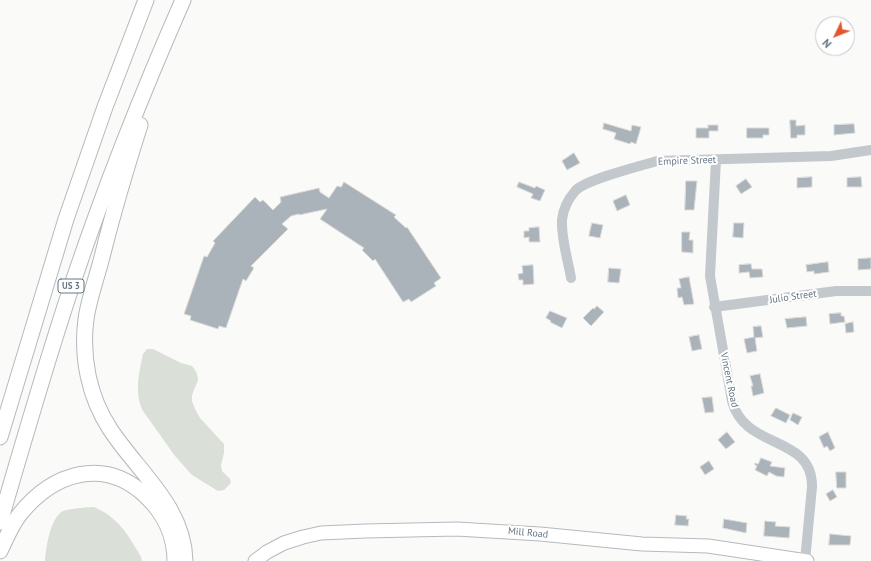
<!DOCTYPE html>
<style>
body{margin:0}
#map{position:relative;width:871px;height:561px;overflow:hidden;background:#fafaf8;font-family:"PT Sans",sans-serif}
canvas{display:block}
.north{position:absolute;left:815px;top:16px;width:40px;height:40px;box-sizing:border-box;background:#fff;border:1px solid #c1c8cd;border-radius:50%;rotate:227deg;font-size:11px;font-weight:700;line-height:16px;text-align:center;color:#657683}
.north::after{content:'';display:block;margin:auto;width:14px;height:18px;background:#e4572e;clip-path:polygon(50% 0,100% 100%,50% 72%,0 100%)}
</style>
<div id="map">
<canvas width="871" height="561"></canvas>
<div class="north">N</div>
</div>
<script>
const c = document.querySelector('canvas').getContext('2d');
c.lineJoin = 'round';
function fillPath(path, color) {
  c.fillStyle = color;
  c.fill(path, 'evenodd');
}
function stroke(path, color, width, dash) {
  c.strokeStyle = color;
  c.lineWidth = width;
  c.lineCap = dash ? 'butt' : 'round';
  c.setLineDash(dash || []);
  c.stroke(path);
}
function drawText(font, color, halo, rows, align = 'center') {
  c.font = font + ' "PT Sans",sans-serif';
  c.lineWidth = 4;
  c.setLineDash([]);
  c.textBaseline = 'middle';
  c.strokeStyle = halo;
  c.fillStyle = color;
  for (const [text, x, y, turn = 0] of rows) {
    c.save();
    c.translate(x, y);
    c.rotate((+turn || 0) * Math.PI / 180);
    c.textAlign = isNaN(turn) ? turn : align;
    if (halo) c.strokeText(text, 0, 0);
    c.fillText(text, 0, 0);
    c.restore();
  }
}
const green = new Path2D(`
 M147 349H153L181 363 192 366 195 370 197 374 198 380 192 395V401L195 409 200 418 224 444V453L221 465 222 471 230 479 231 483 224 490 218 491 192 475 175 456 143 411C134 393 139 373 143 354Z
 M94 507C113 515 125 529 135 547 138 552 141 555 142 561H45C46 548 50 518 63 511 68 509 88 507 94 507Z`);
const building = new Path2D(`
 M790 120H796V126L805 125V135H797V138H791Z
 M604 123 631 131 632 125 641 127 636 144 631 142 630 144 614 139 616 133 603 129Z
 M854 124 855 133 834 135V125Z
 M708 125H718V131H709V138H696V128H708Z
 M747 128H769V135H763V138H747Z
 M574 153 580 163 567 170 562 161Z
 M812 177V187L797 188V178Z
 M861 177 862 187H847V178Z
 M746 179 752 187 741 194 736 186Z
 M686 181H697L694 210H685Z
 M344 182 396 215 394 217 406 228 407 227 441 278 434 283 436 286 411 302 409 299 403 302 375 259 373 261 362 250 364 248 320 219 327 209 299 215V214L291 216 282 224 288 229 251 266 254 268 246 281 243 279 226 328 219 326 218 329 190 320 191 316 184 314 204 256 207 257 215 243 213 241 255 197 260 202 263 200 273 210 281 202 280 197 319 188 320 192 329 198 337 186 341 187Z
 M519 182 535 188 536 186 545 190 540 201 531 198 533 194 517 187Z
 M626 195 630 205 617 211 613 201Z
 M592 223 603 225 600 238 589 236Z
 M734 223H744L743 238 733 237Z
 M539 227 540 242H529V237L524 238V231H529V228Z
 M682 232H690L689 240H693V253L682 252Z
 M871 258V269L858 270V259Z
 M828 262 829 272 814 274V271L807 272 806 265Z
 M751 264 752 269H762L763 277 750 278 749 272 739 273V265Z
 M533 265 534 284 523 285V280H519L518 274 523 273 522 266Z
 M609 268 621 269 619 283 608 282Z
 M689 277 694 304 684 305 682 297 678 298 677 288H681L679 279Z
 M597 306 604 312 591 326 583 318 593 308 594 309Z
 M550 311 567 318 562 328 550 322 551 321 546 318Z
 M841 313V316H844L845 322 830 324 829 314Z
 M806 317 807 326 787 328 785 319Z
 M853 322 854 332 846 333 845 324Z
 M761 326 763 337 755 338 757 351 747 353 744 339 754 337 753 327Z
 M699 335 702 349 692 351 689 337Z
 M760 374 764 393 753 396 751 386H753L750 376Z
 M712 397 714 412 705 413 702 398Z
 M776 408 790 415 786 423 771 416Z
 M793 413 802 417 798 425 790 420Z
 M727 432 735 442 726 449 718 440Z
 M828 432 835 448 830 451 827 446 824 448 819 437Z
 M761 458 772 462 770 466 785 468 784 477 776 476 769 472 767 476 755 470 757 466 754 464 755 463 758 464Z
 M709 461 714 469 705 475 700 467Z
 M836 472H846V488H837Z
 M833 490 837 497 830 501 826 494Z
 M676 515 687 516 686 519H689L688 526 675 525Z
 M724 519 747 523 746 533 723 528Z
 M765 521 776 522 775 526 790 527 789 538 764 536Z
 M830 534 851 536 850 545H829Z`);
const minor = new Path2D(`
 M716 160 710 276 732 401C745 451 813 434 812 487L805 561
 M571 278C568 260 561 239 562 220 563 209 568 199 576 190 588 179 640 166 657 161L831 156 871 150
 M714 307 836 291H871`);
const major = new Path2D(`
 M255 561 267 552 284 543 303 537 321 533 365 531 457 529 540 534 642 544 708 546 807 561`);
const highway = new Path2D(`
 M140 125C126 169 113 213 102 257 97 277 89 298 86 319 81 357 89 397 110 429 138 472 184 506 185 561
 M0 437 66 219 105 107 146 0
 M0 522C24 440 47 359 74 279 106 184 143 91 183 0
 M0 551C6 539 11 525 20 514 53 473 104 456 146 496 164 513 175 536 175 561`);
const shields = [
 [71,286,26]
];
const shieldNames = [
 ["US 3",71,286]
];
const streetNames = [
 ["Empire Street",687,161,-2],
 ["Julio Street",793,297,-8],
 ["Vincent Road",729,380,78],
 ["Mill Road",528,533,5]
];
fillPath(green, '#dadfd7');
fillPath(building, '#aab3b9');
stroke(building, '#dcdcda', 1);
stroke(major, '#b5babe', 15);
stroke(highway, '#b4b9bd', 17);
stroke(minor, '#c3c8cc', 10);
stroke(major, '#fff', 13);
stroke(highway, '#fff', 15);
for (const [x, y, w] of shields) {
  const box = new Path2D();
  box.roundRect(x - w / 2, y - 7, w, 14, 3);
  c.fillStyle = '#fff';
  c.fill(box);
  stroke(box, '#657683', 1);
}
drawText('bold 9px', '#657683', null, shieldNames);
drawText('10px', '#657683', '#fff', streetNames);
</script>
